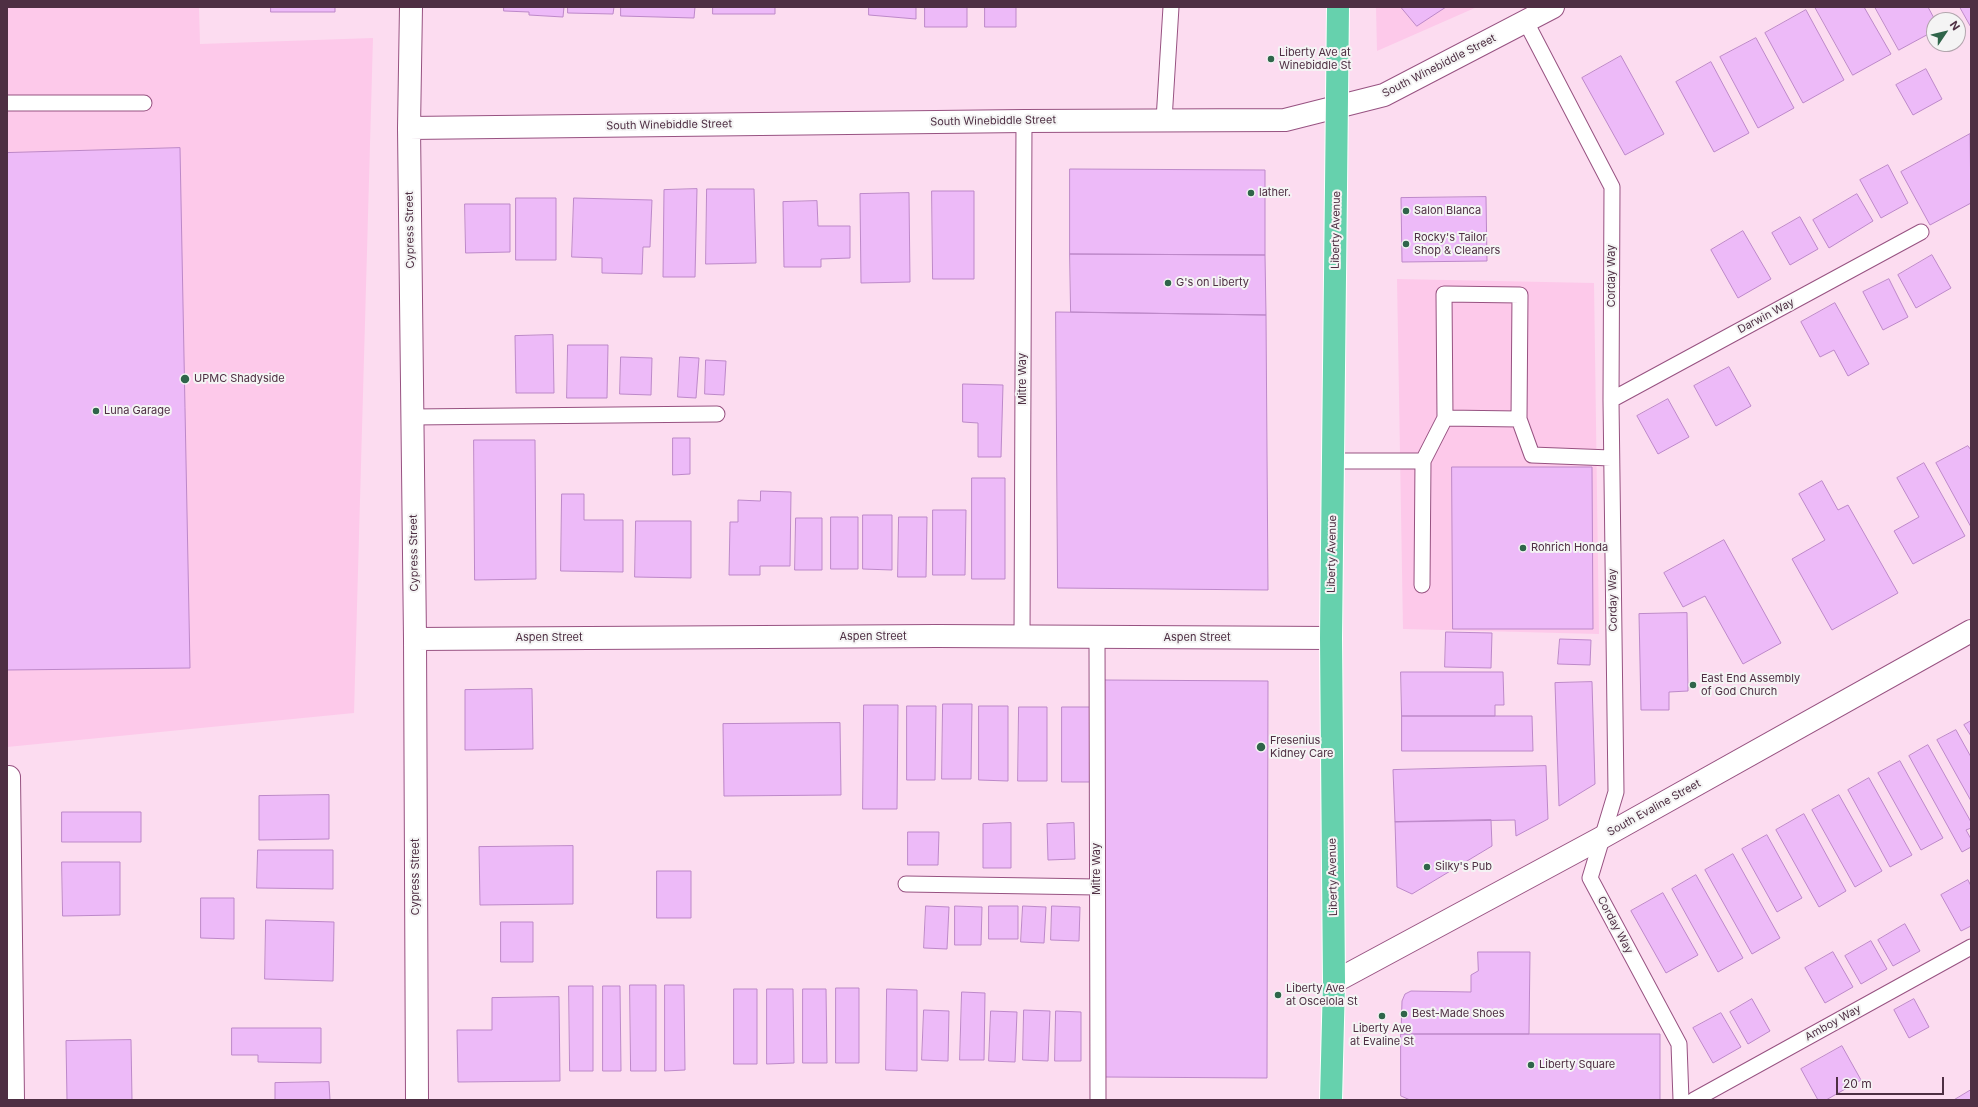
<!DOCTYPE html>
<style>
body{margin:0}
#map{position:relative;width:1978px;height:1107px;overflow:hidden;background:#fcdcf0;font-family:Inter,sans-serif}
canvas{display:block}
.frame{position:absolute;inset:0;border:8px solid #4e2f43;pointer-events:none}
.north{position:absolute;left:1926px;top:12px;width:40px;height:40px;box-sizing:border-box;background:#f4f4f4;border:1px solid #b2a5ad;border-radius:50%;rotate:55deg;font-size:11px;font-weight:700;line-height:16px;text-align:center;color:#4e2f43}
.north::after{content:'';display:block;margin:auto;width:14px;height:18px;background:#2f654a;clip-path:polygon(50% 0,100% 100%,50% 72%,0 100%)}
.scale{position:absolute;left:1836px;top:1077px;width:108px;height:18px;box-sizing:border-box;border:2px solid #4e2f43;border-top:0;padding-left:5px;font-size:12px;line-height:14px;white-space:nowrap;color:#4e2f43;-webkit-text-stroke:3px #f4f4f4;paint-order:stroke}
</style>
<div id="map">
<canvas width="1978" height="1107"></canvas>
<div class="frame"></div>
<div class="north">N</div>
<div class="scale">20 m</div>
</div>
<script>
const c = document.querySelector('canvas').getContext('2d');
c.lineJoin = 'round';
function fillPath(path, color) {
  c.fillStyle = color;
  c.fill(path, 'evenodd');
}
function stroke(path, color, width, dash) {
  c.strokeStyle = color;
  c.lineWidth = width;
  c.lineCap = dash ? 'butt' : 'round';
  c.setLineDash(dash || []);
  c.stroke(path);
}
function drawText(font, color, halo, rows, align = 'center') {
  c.font = font + ' Inter,sans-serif';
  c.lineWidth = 4;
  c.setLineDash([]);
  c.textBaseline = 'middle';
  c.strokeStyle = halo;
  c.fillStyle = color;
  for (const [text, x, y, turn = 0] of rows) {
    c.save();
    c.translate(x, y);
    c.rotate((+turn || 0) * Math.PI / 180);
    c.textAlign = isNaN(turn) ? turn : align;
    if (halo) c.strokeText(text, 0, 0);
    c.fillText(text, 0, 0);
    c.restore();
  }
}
const built = new Path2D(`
 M7 7H199L200 44 373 38 354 713 7 747Z
 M1376 7H1477L1377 51Z
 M1397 279 1594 283 1599 634 1403 629Z`);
const building = new Path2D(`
 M271 7H335V12H271Z
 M504 7H564L563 17 529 15V12L504 11Z
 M568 7H614L613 14 568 13Z
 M621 7H695L694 18 621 16Z
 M713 7H775V14H713Z
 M869 7H916V19L869 15Z
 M925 7H967V27H925Z
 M985 7H1016V27H985Z
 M1401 7H1446L1417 26Z
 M1815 7H1864L1891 54 1853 75Z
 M1875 7H1928L1935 20 1934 31 1899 50Z
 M1960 7H1971V27Z
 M1806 10 1844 80 1803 103 1765 33Z
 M1756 38 1794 108 1758 128 1720 57Z
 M1621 56 1664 134 1625 155 1582 78Z
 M1711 62 1749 133 1714 152 1676 82Z
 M1926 69 1942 99 1913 115 1896 85Z
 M1970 134 1971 203 1930 225 1901 172Z
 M180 148 190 668 7 670V153Z
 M1888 165 1908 203 1881 218 1860 180Z
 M1070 169 1265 170V255L1070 254Z
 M697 189 695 277H663L664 190Z
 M707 189H754L756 263 706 264Z
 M932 191H974V279H933Z
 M909 193 910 282 861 283 860 194Z
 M1857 194 1873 221 1829 248 1813 220Z
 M1486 197 1487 261 1402 262 1401 198Z
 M516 198H556V260H516Z
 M574 198 652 200 650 247H643L642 274 602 273V258L572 257Z
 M817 201 818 226H850V258L821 259V267H784L783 202Z
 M465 204H510V252L466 253Z
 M1800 217 1818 249 1790 265 1772 233Z
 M1743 231 1771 279 1738 298 1711 250Z
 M1070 254 1265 255 1266 315 1071 312Z
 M1932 255 1951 288 1916 308 1898 275Z
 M1889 279 1908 317 1883 330 1863 292Z
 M1835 303 1869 364 1848 376 1834 350 1820 357 1801 322Z
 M1056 312 1266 315 1268 590 1058 588Z
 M553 335 554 393H516L515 336Z
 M568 345H608L607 398H567Z
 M621 357 652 358 651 395 620 394Z
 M680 357 699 358 696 398 678 397Z
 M706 360 726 361 724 395 705 394Z
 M1729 367 1751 406 1716 426 1694 386Z
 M963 384 1003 385 1001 457H978V423L963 422Z
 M1668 399 1689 437 1658 454 1637 416Z
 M673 438H690V474L673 475Z
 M474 440H535L536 579 475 580Z
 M1968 446 1971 450V527L1936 463Z
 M1924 463 1965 536 1913 564 1894 531 1919 517 1897 478Z
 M1452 467H1592L1593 629H1453Z
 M972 478H1005V579H972Z
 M1822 481 1838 510 1848 505 1898 593 1832 630 1792 559 1825 540 1799 494Z
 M761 491 791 492 790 566H760V575H729L730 522H738V500L760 501Z
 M562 494H584V520H623V572L561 571Z
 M933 510H966L965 575H933Z
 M863 515H892V570L863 569Z
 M831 517H858V569H831Z
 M899 517H927L926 577H898Z
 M796 518H822V570H795Z
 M636 521H691V578L635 577Z
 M1724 540 1781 643 1743 664 1705 596 1683 607 1664 573Z
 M1687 613 1688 691 1669 692V710H1641L1639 614Z
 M1446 632 1492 633 1491 668 1445 667Z
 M1560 639 1591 640 1590 665 1558 664Z
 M1401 672H1503L1504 705H1495V716H1402Z
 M1104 680 1268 681 1267 1078 1103 1077Z
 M1592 682 1595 784 1559 806 1555 683Z
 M532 689 533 749 465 750V690Z
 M943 704H972L971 779H942Z
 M864 705H898L897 809H863Z
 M907 706H936L935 780H907Z
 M979 706H1008V781L979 780Z
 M1019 707H1047V781H1018Z
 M1062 707H1091L1090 782H1062Z
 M1402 716H1532L1533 751H1402Z
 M1971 721V736L1964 725Z
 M840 723 841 795 724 796 723 724Z
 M1956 730 1971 757V801L1937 740Z
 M1928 745 1971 822V828L1966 830 1971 839V847L1962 852 1909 756Z
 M1900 761 1943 838 1921 850 1878 773Z
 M1546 766 1548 819 1516 836 1515 820 1395 822 1393 770Z
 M1869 778 1912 855 1890 867 1848 790Z
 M329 795V839L259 840V796Z
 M1839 795 1882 871 1855 887 1812 810Z
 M62 812H141V842H62Z
 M1804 814 1846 891 1819 907 1776 830Z
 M1491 820 1492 846 1412 894 1397 887 1395 822Z
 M1011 823V868H983V824Z
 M1074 823 1075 859 1048 860 1047 824Z
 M908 832H939L938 865H908Z
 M1767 835 1802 898 1777 912 1742 849Z
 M573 846V904L480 905 479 847Z
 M258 850H333V889L257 888Z
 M1733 854 1780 938 1752 954 1705 870Z
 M62 862H120V915L63 916Z
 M657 871H691V918H657Z
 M1696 875 1743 958 1718 972 1672 889Z
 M1968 880 1971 886V926L1961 931 1941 895Z
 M1663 893 1698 955 1666 973 1631 911Z
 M201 898H234V939L201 938Z
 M926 906 949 907 947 949 924 948Z
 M955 906 982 907 981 945H955Z
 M989 906H1018V939H989Z
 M1023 906 1046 907 1044 943 1021 942Z
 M1052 906 1080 907 1079 941 1051 940Z
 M266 920 334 922 333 981 265 979Z
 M501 922H533V962H501Z
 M1905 924 1920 951 1893 966 1878 940Z
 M1871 941 1887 969 1861 984 1845 956Z
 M1478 952H1530L1529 1034H1401L1402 1001 1405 994 1411 991 1471 992V975L1478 971Z
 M1833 952 1853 987 1825 1003 1805 968Z
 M630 985H656V1071H631Z
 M665 985H684L685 1070 665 1071Z
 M569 986H593V1071H570Z
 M603 986H620L621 1071H603Z
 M836 988H859V1063H836Z
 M734 989H757V1064H734Z
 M767 989H793L794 1063 767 1064Z
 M803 989H826L827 1063H803Z
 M887 989 917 990V1071L886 1070Z
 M962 992 985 993 984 1060H960Z
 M559 997 560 1081 458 1082 457 1030H492V998Z
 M1752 999 1770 1031 1748 1044 1730 1012Z
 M1914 999 1929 1027 1909 1038 1894 1010Z
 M924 1010 949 1011 948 1061 922 1060Z
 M1024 1010 1050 1011 1048 1061 1023 1060Z
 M991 1011 1017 1012 1015 1062 989 1061Z
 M1056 1011 1081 1012V1061H1055Z
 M1721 1013 1741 1047 1713 1063 1693 1028Z
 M232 1028H321V1063L258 1062V1055H232Z
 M1401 1034H1660V1100H1410L1401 1096Z
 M131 1040 132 1100H67L66 1041Z
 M1842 1046 1861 1080 1826 1100H1818L1801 1069Z
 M329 1082 330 1100H275V1083Z
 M1971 1090V1100H1954Z`);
const service = new Path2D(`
 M1526 22 1612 187 1611 400 1616 792 1590 878 1679 1044 1681 1100
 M7 103H144
 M1164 120 1171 7
 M1611 400 1921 232
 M412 417 717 414
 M1519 419 1532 455 1611 458
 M1333 461H1423L1445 418 1444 294 1520 295 1519 419 1445 418
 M1422 585 1423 461
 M1022 637 1024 121
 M1097 637 1098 1100
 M906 884 1097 887
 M1694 1100 1971 947`);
const minor = new Path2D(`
 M411 7 409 128 415 639 417 1100
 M409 128 1024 121 1285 120 1384 95 1553 7
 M415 639 937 636 1331 638
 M9 777 13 1100
 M1334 982 1601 838 1971 631`);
const primary = new Path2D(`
 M1331 1100 1334 982 1331 638 1338 7`);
const markers = [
 [1271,59,4,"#2f654a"],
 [1251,193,4,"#2f654a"],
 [1406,211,4,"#2f654a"],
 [1406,244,4,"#2f654a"],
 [1168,283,4,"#2f654a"],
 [185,379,5,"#2f654a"],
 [96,411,4,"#2f654a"],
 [1523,548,4,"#2f654a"],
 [1693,685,4,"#2f654a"],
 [1261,747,5,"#2f654a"],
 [1427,867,4,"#2f654a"],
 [1278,995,4,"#2f654a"],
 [1404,1014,4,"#2f654a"],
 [1382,1016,4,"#2f654a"],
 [1531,1065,4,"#2f654a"]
];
const poiNames = [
 ["Liberty Ave at",1279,53],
 ["Winebiddle St",1279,66],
 ["lather.",1259,193],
 ["Salon Blanca",1414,211],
 ["Rocky's Tailor",1414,238],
 ["Shop & Cleaners",1414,251],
 ["G's on Liberty",1176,283],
 ["UPMC Shadyside",194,379],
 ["Luna Garage",104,411],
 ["Rohrich Honda",1531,548],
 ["East End Assembly",1701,679],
 ["of God Church",1701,692],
 ["Fresenius",1270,741],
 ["Kidney Care",1270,754],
 ["Silky's Pub",1435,867],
 ["Liberty Ave",1286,989],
 ["at Oscelola St",1286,1002],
 ["Best-Made Shoes",1412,1014],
 ["Liberty Ave",1382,1029,"center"],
 ["at Evaline St",1382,1042,"center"],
 ["Liberty Square",1539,1065]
];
const streetNames = [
 ["South Winebiddle Street",1439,66,-27],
 ["South Winebiddle Street",993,121,-1],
 ["South Winebiddle Street",669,125,-1],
 ["Cypress Street",410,230,-91],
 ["Liberty Avenue",1336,230,-89],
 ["Corday Way",1612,276,-90],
 ["Darwin Way",1766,316,-28],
 ["Mitre Way",1023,379,-90],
 ["Cypress Street",414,553,-91],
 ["Liberty Avenue",1332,554,-89],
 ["Corday Way",1613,600,-91],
 ["Aspen Street",873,637],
 ["Aspen Street",549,638],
 ["Aspen Street",1197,638],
 ["South Evaline Street",1654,808,-29],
 ["Mitre Way",1097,869,-90],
 ["Cypress Street",416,877,-90],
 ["Liberty Avenue",1333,877,-91],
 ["Corday Way",1615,925,62],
 ["Amboy Way",1833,1023,-29]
];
fillPath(built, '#fdc9ea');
fillPath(building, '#edbaf8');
stroke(building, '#bd88c9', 1);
stroke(service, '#975281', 17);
stroke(minor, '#975281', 24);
stroke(primary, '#fff', 24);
stroke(service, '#fff', 15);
stroke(minor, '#fff', 22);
stroke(primary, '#66d1ad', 22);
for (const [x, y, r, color] of markers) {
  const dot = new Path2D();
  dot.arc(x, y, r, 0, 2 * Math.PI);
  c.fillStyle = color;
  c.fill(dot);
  stroke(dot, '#f4f4f4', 1.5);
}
drawText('11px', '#4e2f43', '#f4f4f4', poiNames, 'left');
drawText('11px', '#4e2f43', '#f4f4f4', streetNames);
</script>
